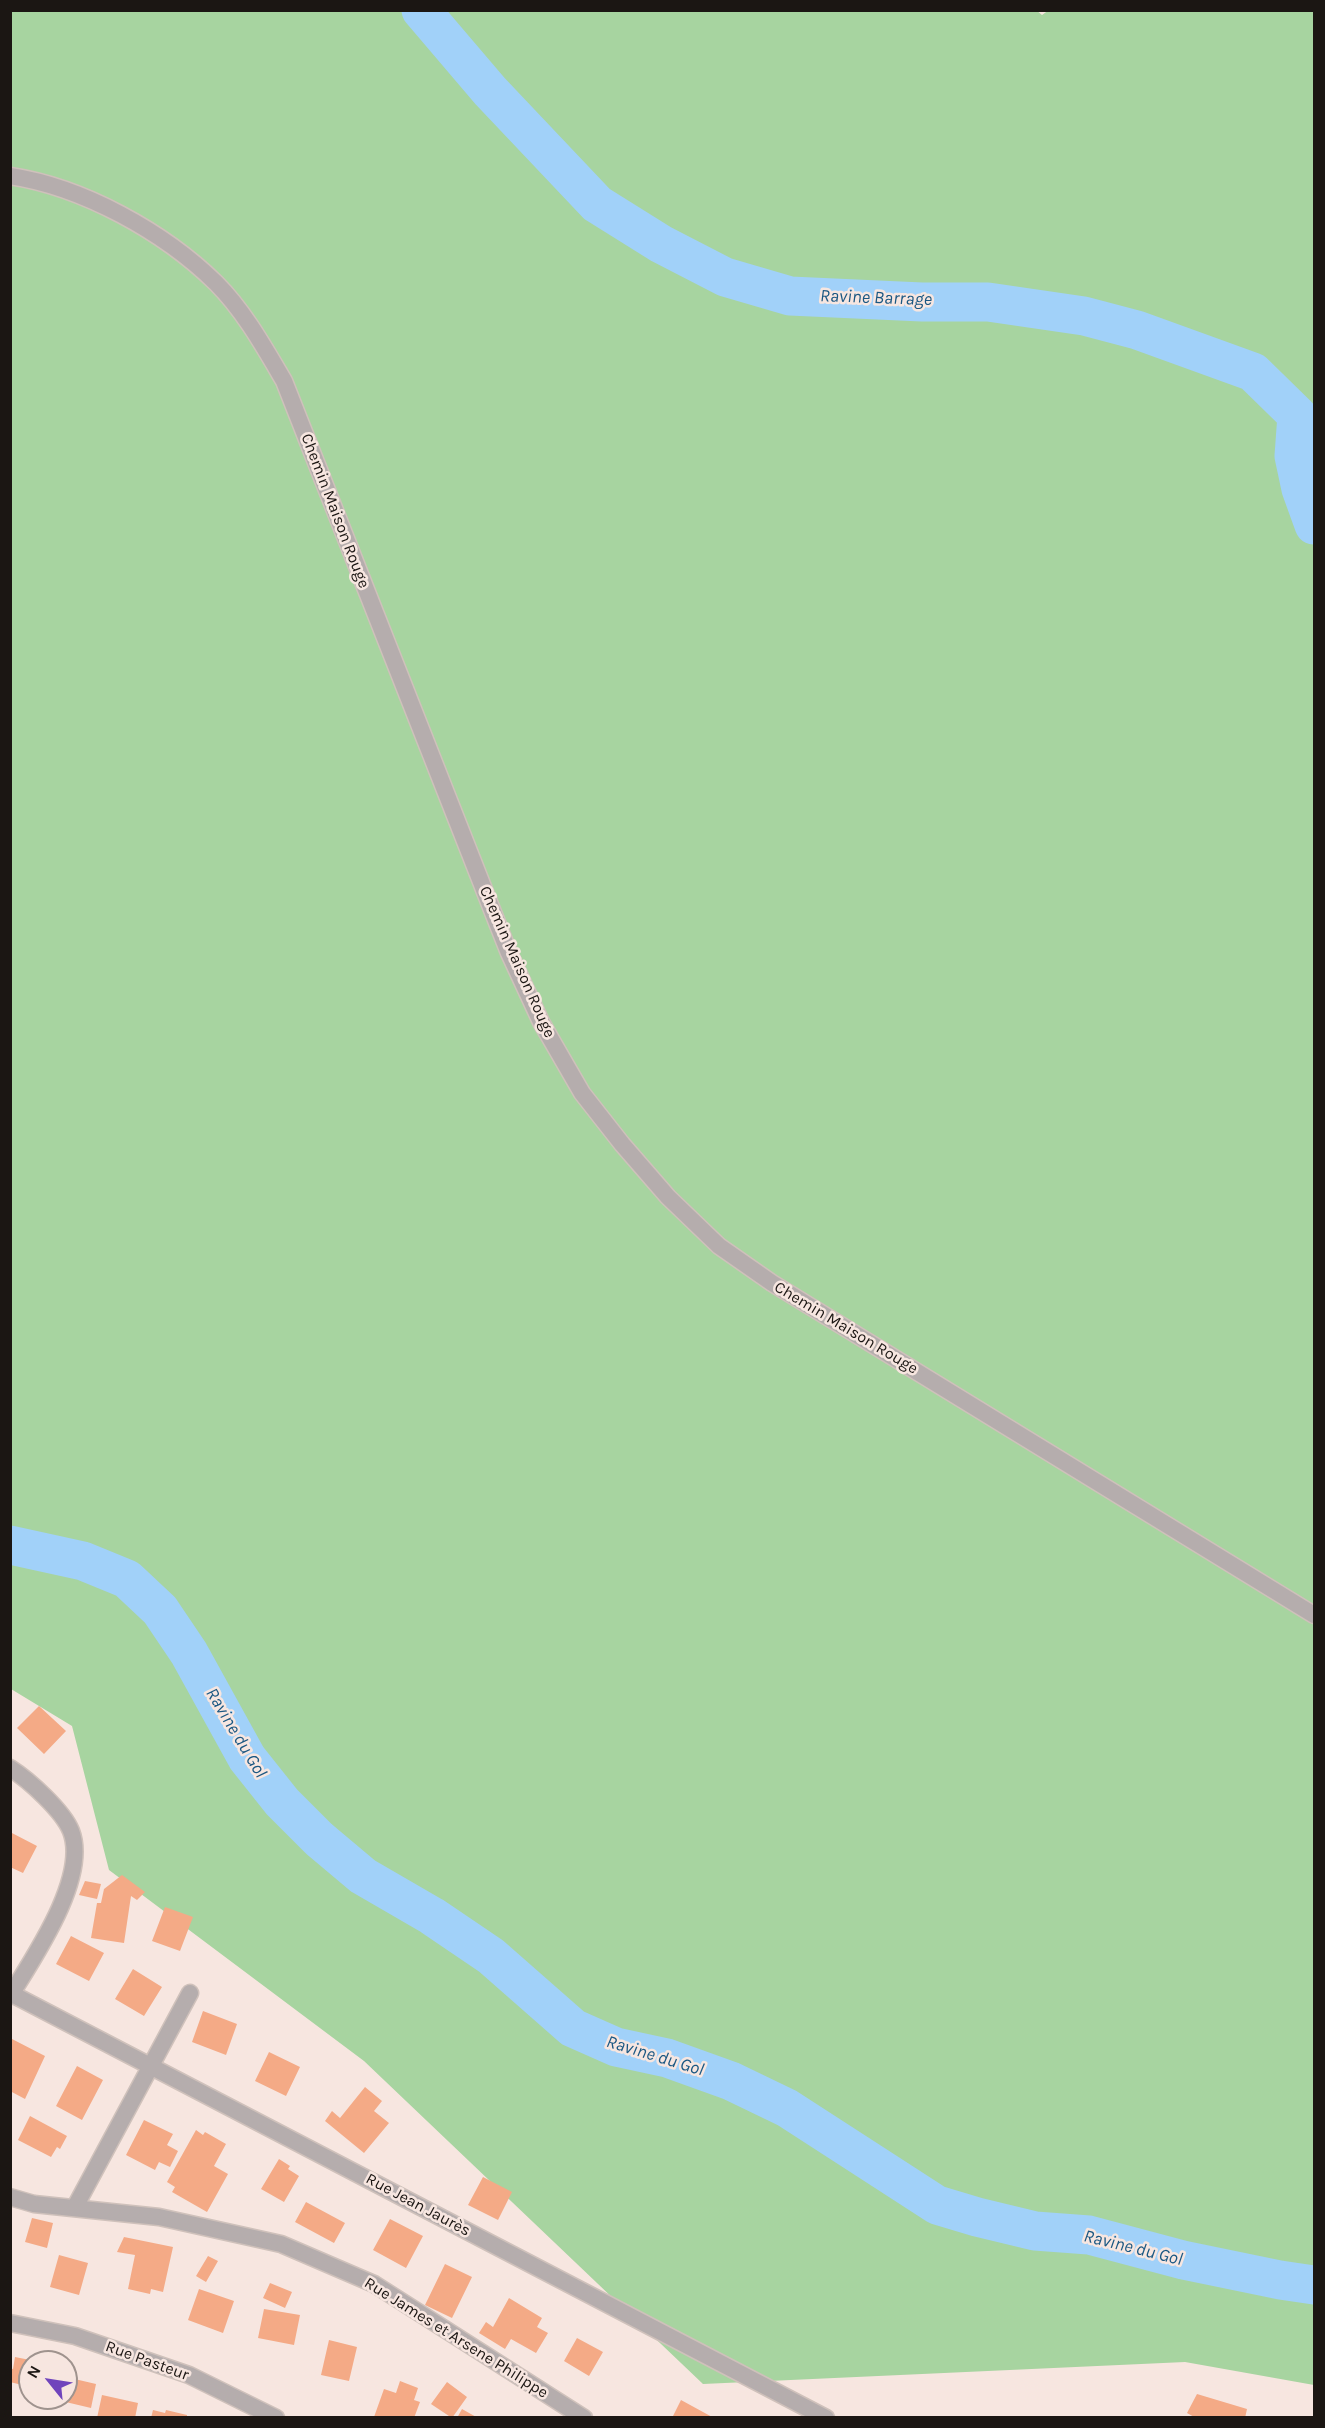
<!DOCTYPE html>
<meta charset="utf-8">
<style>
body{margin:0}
#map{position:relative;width:1325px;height:2428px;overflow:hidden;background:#f7e6e0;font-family:Karla,sans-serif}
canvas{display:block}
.frame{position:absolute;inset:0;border:12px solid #1b1613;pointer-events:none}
.north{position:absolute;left:18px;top:2350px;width:60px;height:60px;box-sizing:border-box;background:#f7e6e0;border:2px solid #9f938e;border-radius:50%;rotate:300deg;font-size:16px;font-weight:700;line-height:24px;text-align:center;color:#1b1613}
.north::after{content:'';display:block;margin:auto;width:21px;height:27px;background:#7044bc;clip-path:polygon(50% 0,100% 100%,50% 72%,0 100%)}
</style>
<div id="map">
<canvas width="1325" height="2428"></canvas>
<div class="frame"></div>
<div class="north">N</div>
</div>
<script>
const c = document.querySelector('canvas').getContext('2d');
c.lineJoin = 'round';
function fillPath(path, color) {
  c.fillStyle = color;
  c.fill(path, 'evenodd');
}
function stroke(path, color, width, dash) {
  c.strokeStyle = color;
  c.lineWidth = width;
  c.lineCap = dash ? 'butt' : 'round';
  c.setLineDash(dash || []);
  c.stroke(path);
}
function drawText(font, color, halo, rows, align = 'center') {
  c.font = font + ' Karla,sans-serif';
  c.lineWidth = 5;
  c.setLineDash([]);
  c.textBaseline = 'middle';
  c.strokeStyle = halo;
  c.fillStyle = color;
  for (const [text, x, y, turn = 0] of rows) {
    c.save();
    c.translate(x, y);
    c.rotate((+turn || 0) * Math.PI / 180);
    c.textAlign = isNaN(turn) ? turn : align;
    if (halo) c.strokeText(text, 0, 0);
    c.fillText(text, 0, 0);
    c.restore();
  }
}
const green = new Path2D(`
 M1036 10 1042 15 1049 10 1314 11V2385L1185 2362 703 2384 364 2061 109 1870 72 1726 11 1689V11Z`);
const river = new Path2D(`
 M421 10 490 91 597 204 661 244 725 277 790 296 922 302H988L1084 316 1137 330 1253 372 1297 415 1294 456 1301 489 1314 525
 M10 1545 83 1561 127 1579 160 1610 189 1653 247 1758 282 1802 319 1839 363 1876 432 1916 491 1956 573 2028 616 2047 667 2058 731 2081 787 2108 937 2205 977 2217 1035 2231 1089 2235 1183 2260 1280 2280 1314 2285`);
const building = new Path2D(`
 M39 1706 66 1731 44 1754 17 1728Z
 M10 1832 37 1846 23 1873 10 1867Z
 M122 1875 145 1892 137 1900 131 1896 124 1943 91 1938 97 1903H101L104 1889Z
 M85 1881 101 1884 97 1899 79 1895Z
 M165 1907 193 1917 180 1951 152 1941Z
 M71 1936 104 1953 89 1981 56 1964Z
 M133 1969 162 1987 144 2016 115 1999Z
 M203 2011 237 2024 226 2055 192 2042Z
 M12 2039 45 2056 25 2099 10 2091Z
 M269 2052 300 2067 286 2096 255 2081Z
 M77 2066 103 2080 82 2120 56 2106Z
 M365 2087 382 2101 374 2111 389 2123 364 2153 325 2121 332 2111 340 2118Z
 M30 2116 67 2136 60 2149 57 2147 51 2157 18 2140Z
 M144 2120 173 2134 167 2145 178 2151 170 2167 159 2162 155 2170 126 2155Z
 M196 2130 203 2135 205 2132 226 2144 214 2166 228 2174 207 2212 172 2192 175 2187 167 2182Z
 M279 2159 290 2166 288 2169 299 2176 284 2202 261 2189Z
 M483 2177 512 2192 498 2220 468 2205Z
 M306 2202 345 2223 334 2243 295 2222Z
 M32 2218 53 2223 47 2248 25 2242Z
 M390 2219 423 2236 406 2268 373 2250Z
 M124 2237 173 2247 163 2292 151 2289 150 2294 128 2289 135 2255 117 2252Z
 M59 2255 88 2263 79 2295 50 2287Z
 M208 2256 218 2261 206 2282 196 2276Z
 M445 2264 472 2277 452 2318 425 2305Z
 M270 2283 292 2292 285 2308 263 2298Z
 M199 2289 234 2301 223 2333 188 2320Z
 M509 2298 542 2318 537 2327 548 2333 536 2353 511 2339 505 2349 479 2333 486 2322 493 2327Z
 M264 2309 300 2315 294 2345 258 2338Z
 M577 2338 603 2352 589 2376 564 2361Z
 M329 2340 357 2347 349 2381 321 2375Z
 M15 2357 30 2360V2387L10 2382V2368L13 2369Z
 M66 2377 96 2384 91 2408 53 2399 66 2398Z
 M400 2381 418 2388 414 2400 420 2402 414 2418 374 2417 384 2389 396 2393Z
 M447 2382 467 2397 452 2418 431 2404Z
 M1197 2394 1247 2409 1245 2418H1196L1187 2413Z
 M102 2395 138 2403 135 2418H97Z
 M681 2400 714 2418H672Z
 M462 2409 478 2418H457Z
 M153 2410 165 2413 166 2410 187 2415V2418H151Z`);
const minor = new Path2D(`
 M10 176C83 187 164 232 216 283 244 311 264 347 284 381L509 953 541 1022 582 1093 622 1144 668 1197 719 1246 772 1283 1314 1615
 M10 1768C29 1780 63 1811 71 1831 89 1877 34 1957 10 1996
 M10 1993 826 2418
 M10 2197 34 2204 159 2217 281 2244 374 2284 584 2418
 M75 2207 190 1993
 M10 2323 75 2336 189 2375 276 2418`);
const streetNames = [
 ["Chemin Maison Rouge",335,511,69],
 ["Chemin Maison Rouge",517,962,66],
 ["Chemin Maison Rouge",846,1328,31],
 ["Rue Jean Jaurès",418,2205,28],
 ["Rue James et Arsene Philippe",456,2338,32],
 ["Rue Pasteur",147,2361,20]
];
const waterNames = [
 ["Ravine Barrage",876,298,2],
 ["Ravine du Gol",236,1733,59],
 ["Ravine du Gol",655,2056,17],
 ["Ravine du Gol",1133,2248,14]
];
fillPath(green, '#a7d4a0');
stroke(river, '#a1d1f9', 39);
fillPath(building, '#f4aa86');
stroke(minor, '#cfc1bb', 19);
stroke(minor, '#b5adad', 16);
drawText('16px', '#1b1613', '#f7e6e0', streetNames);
drawText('italic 18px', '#1a5782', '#f7e6e0', waterNames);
</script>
